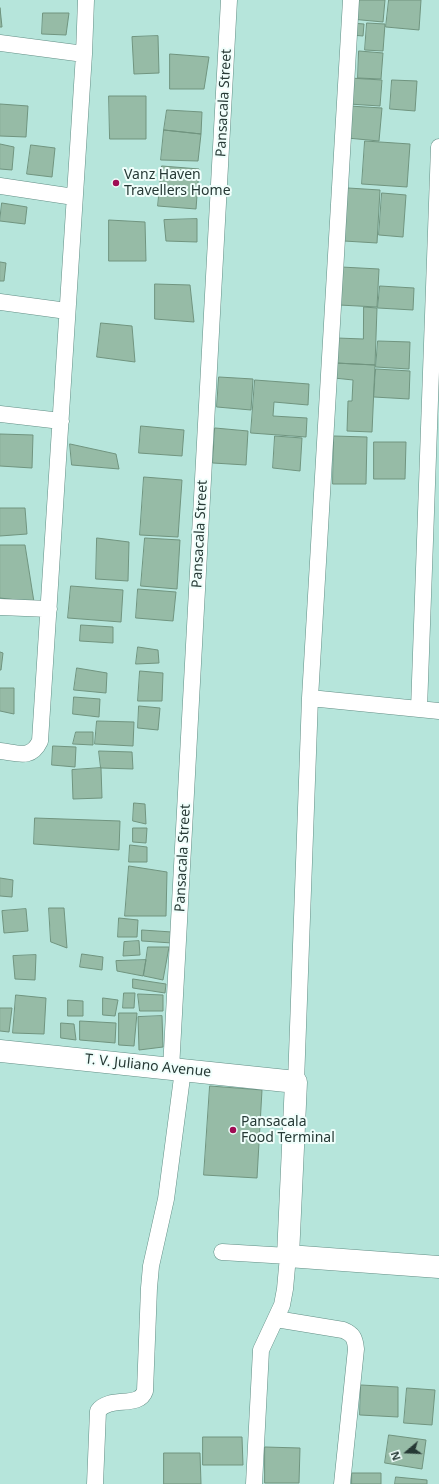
<!DOCTYPE html>
<style>
body{margin:0}
#map{position:relative;width:439px;height:1484px;overflow:hidden;background:#b6e5db;font-family:"Noto Sans",sans-serif}
canvas{display:block}
.north{position:absolute;left:387px;top:1432px;width:40px;height:40px;-webkit-text-stroke:3px #f0fefb;paint-order:stroke;rotate:251deg;font-size:11px;font-weight:700;line-height:16px;text-align:center;color:#263935}
.north::after{content:'';display:block;margin:auto;width:14px;height:18px;background:#263935;clip-path:polygon(50% 0,100% 100%,50% 72%,0 100%)}
</style>
<div id="map">
<canvas width="439" height="1484"></canvas>
<div class="north">N</div>
</div>
<script>
const c = document.querySelector('canvas').getContext('2d');
c.lineJoin = 'round';
function fillPath(path, color) {
  c.fillStyle = color;
  c.fill(path, 'evenodd');
}
function stroke(path, color, width, dash) {
  c.strokeStyle = color;
  c.lineWidth = width;
  c.lineCap = dash ? 'butt' : 'round';
  c.setLineDash(dash || []);
  c.stroke(path);
}
function drawText(font, color, halo, rows, align = 'center') {
  c.font = font + ' "Noto Sans",sans-serif';
  c.lineWidth = 4;
  c.setLineDash([]);
  c.textBaseline = 'middle';
  c.strokeStyle = halo;
  c.fillStyle = color;
  for (const [text, x, y, turn = 0] of rows) {
    c.save();
    c.translate(x, y);
    c.rotate((+turn || 0) * Math.PI / 180);
    c.textAlign = isNaN(turn) ? turn : align;
    if (halo) c.strokeText(text, 0, 0);
    c.fillText(text, 0, 0);
    c.restore();
  }
}
const building = new Path2D(`
 M353 0H385L383 22 351 19Z
 M389 0H421L419 30 386 27Z
 M0 8 2 27H0Z
 M43 13H69L66 35 42 34Z
 M352 23 364 24 363 36 351 35Z
 M367 23 385 24 383 51 365 50Z
 M158 36 159 73 134 74 132 37Z
 M359 51 383 53 381 79 358 78Z
 M170 54 209 57 204 89H170Z
 M350 78 382 80 380 106 349 104Z
 M392 80 417 81 415 111 390 109Z
 M109 96H146V139H110Z
 M0 104 28 106 26 137 0 136Z
 M349 106 382 108 379 141 347 138Z
 M167 110 202 112 201 134 164 130Z
 M164 130 201 134 198 161 161 160Z
 M365 141 410 144 407 187 362 184Z
 M0 144 14 147 12 170 0 169Z
 M31 145 55 148 52 177 27 174Z
 M162 166 199 169 196 209 158 206Z
 M348 188 380 190 377 243 344 241Z
 M382 193 406 195 403 237 379 235Z
 M2 203 27 207 25 224 0 221Z
 M197 219V242L166 241 164 220Z
 M109 220 145 222 146 261H109Z
 M0 262 6 263 4 281H0Z
 M341 267 379 269 377 307 339 305Z
 M155 284 190 285 194 322 155 319Z
 M380 286 414 288 413 310 378 308Z
 M364 307 377 308 375 365 336 363 337 338 363 339Z
 M101 323 132 326 135 362 97 357Z
 M378 341 410 342 409 369 376 367Z
 M335 363 375 365 372 432 347 431 348 401H352L353 380 334 378Z
 M376 369 410 371 409 399 374 397Z
 M219 377 253 379 251 410 217 407Z
 M255 380 309 384 308 405 274 402 273 416 307 418 306 437 251 433Z
 M141 426 184 430 182 456 139 453Z
 M215 428 248 431 246 465 213 463Z
 M0 434 33 435 32 468 0 466Z
 M275 436 302 438 300 471 273 468Z
 M334 436 367 437 366 484H333Z
 M374 442H406L405 479H374Z
 M70 444 116 454 119 469 72 465Z
 M144 477 182 480 178 537 140 535Z
 M0 508H25L27 534 0 536Z
 M97 538 129 542 128 581 96 579Z
 M145 538 180 540 177 589 141 586Z
 M0 545H25L34 602 0 598Z
 M71 586 123 590 121 622 68 618Z
 M138 589 176 592 173 621 136 618Z
 M81 625 113 627V643L80 641Z
 M138 647 158 650 159 663 136 664Z
 M0 652 3 653 1 670H0Z
 M77 668 107 673 106 693 74 690Z
 M140 671 163 673 162 701H138Z
 M0 688H14V714L0 711Z
 M74 697 100 699 99 717 73 714Z
 M139 706 160 708 158 730 138 728Z
 M97 721 134 722 133 746 95 744Z
 M76 732H93V745L73 744Z
 M53 746 76 747 75 767 52 765Z
 M99 751 132 752 133 769 101 768Z
 M101 768 102 798 73 799 72 770Z
 M134 803 145 804 146 824 133 821Z
 M35 818 120 821 119 850 34 844Z
 M133 828H147L146 843 133 842Z
 M130 845 147 847V862H129Z
 M129 866 167 872 166 916H125Z
 M0 878 13 880 12 897 0 896Z
 M49 908H64L67 948 51 942Z
 M26 909 28 931 4 933 2 911Z
 M119 918 138 920 137 937H118Z
 M142 930 172 932V943L142 941Z
 M139 941 140 955 123 956 124 942Z
 M148 947H169L163 980 144 976Z
 M82 954 103 957 102 970 80 967Z
 M36 955 35 980 15 979 13 956Z
 M146 960 143 976 117 971 116 961Z
 M133 979 166 984 165 993 133 988Z
 M124 993H135L134 1008H123Z
 M138 994 163 995V1011H140Z
 M16 995 46 998 44 1034 13 1033Z
 M103 998 118 1000 115 1016 103 1015Z
 M68 1000 83 1001V1016H68Z
 M0 1008H12L9 1032 0 1031Z
 M119 1013H137L134 1046 119 1045Z
 M162 1016 163 1047 139 1050 138 1017Z
 M80 1021 116 1023 115 1043 80 1040Z
 M61 1023 74 1024 76 1040 61 1038Z
 M210 1086 262 1090 257 1178 204 1175Z
 M361 1385 398 1387V1417L360 1415Z
 M407 1388 435 1390 432 1425 404 1423Z
 M389 1435 426 1440 422 1469 385 1463Z
 M203 1437H242L243 1465H203Z
 M265 1447 300 1448 299 1483H265Z
 M164 1453H200L201 1484H164Z
 M352 1473H381V1484H352Z
 M396 1477 427 1480V1484H395Z`);
const street = new Path2D(`
 M0 43 84 54
 M0 186 74 197
 M0 302 67 311
 M0 414 61 421
 M0 607 49 609
 M310 698 439 711
 M419 709 439 147
 M0 751C18 753 31 760 40 741L84 54 86 0
 M171 1069 229 0
 M296 1082 310 698 351 0
 M222 1252 288 1256 285 1289 282 1305 261 1350 254 1484
 M276 1319 343 1330C353 1334 355 1338 356 1349L342 1484
 M95 1484 98 1411C110 1395 139 1409 145 1391L149 1288 151 1266 166 1199 183 1070`);
const secondary = new Path2D(`
 M0 1051 296 1082 288 1256 439 1267`);
const markers = [
 [116,183,4,"#9f0c54"],
 [233,1130,4,"#9f0c54"]
];
const streetNames = [
 ["Pansacala Street",224,103,-87],
 ["Pansacala Street",200,534,-87],
 ["Pansacala Street",183,858,-87],
 ["T. V. Juliano Avenue",148,1066,6]
];
const poiNames = [
 ["Vanz Haven",124,175],
 ["Travellers Home",124,191],
 ["Pansacala",241,1122],
 ["Food Terminal",241,1138]
];
fillPath(building, '#96bba6');
stroke(building, '#70947f', 1);
stroke(street, '#628e85', 17);
stroke(secondary, '#628e85', 23);
stroke(street, '#fff', 16);
stroke(secondary, '#fff', 22);
for (const [x, y, r, color] of markers) {
  const dot = new Path2D();
  dot.arc(x, y, r, 0, 2 * Math.PI);
  c.fillStyle = color;
  c.fill(dot);
  stroke(dot, '#f0fefb', 1.5);
}
drawText('14px', '#263935', '#f0fefb', streetNames);
drawText('14px', '#263935', '#f0fefb', poiNames, 'left');
</script>
